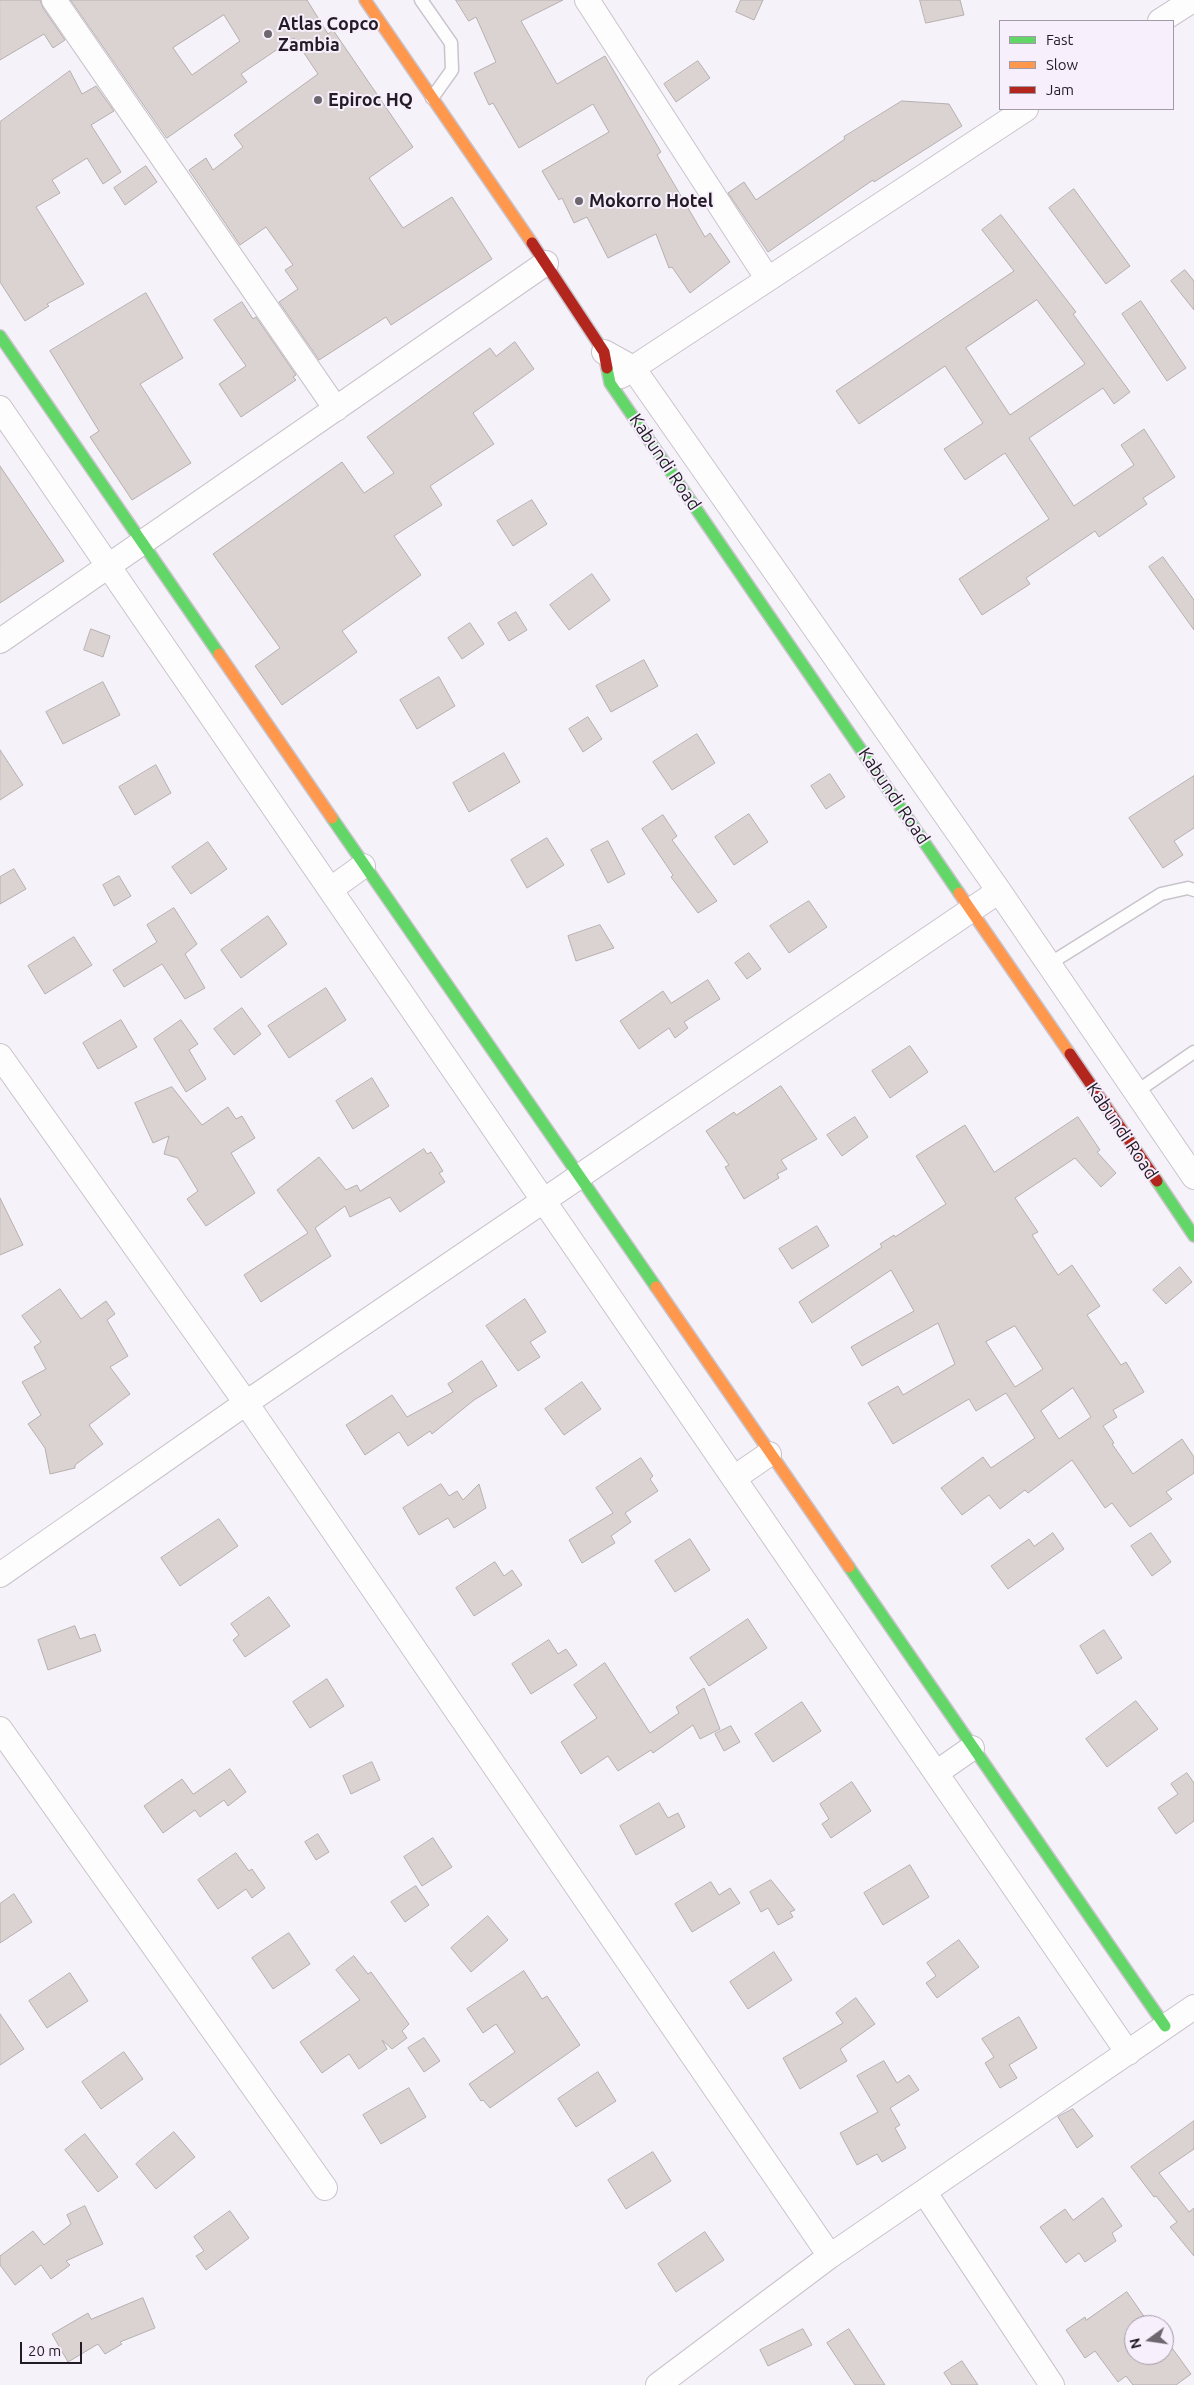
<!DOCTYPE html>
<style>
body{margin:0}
#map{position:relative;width:1194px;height:2385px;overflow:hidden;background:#f6f2f9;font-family:Ubuntu,sans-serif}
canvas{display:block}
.legend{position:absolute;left:999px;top:20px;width:175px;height:90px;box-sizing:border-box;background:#f7effc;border:1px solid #a29ba7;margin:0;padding:6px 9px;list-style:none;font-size:15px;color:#231c27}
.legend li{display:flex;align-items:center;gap:10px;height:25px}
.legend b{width:25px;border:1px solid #a29ba7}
.north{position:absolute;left:1124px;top:2315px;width:50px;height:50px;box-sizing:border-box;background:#f7effc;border:1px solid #a29ba7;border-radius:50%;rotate:256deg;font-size:14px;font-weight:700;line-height:20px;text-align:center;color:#231c27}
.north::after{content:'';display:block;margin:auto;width:18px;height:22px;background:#6d6770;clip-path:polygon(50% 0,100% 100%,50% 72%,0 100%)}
.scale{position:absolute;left:20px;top:2342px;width:62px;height:22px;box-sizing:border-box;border:2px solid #231c27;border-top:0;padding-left:6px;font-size:15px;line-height:18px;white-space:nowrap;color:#231c27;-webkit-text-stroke:4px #f7effc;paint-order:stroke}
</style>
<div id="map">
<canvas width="1194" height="2385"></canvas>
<ul class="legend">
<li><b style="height:6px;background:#63d668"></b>Fast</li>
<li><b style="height:6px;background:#ff974d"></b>Slow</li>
<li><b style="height:6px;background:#b3261e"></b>Jam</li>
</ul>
<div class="north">N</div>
<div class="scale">20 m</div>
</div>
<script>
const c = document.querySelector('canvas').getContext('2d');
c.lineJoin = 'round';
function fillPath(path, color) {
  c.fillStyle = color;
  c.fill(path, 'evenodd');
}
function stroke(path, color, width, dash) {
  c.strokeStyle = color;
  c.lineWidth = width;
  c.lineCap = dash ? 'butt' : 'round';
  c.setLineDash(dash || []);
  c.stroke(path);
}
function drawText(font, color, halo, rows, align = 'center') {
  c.font = font + ' Ubuntu,sans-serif';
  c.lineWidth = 4;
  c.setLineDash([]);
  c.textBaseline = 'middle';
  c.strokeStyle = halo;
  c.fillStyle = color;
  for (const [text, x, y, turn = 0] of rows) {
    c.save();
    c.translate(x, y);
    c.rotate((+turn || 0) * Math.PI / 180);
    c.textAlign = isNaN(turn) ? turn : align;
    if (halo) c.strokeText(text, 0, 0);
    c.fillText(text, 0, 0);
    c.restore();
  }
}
const building = new Path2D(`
 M0 0H40L43 8 65 40 53 48 44 34 0 60Z
 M71 0H307L328 34 333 30 413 147 369 178 403 228 452 197 492 259 391 325 386 317 319 360 279 302 298 289 285 270 293 265 266 227 240 245 189 170 206 158 213 170 243 147 234 135 318 74 294 38 241 74 247 82 167 138ZM224 15 240 41 192 75 173 48Z
 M456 0H563L521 21 557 84 605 56 661 152 657 155 705 237 710 233 730 262 690 293 672 267 669 268 656 234 608 258 587 217 574 223 562 198 559 200 542 171 609 132 593 104 519 148 493 103 489 105 474 73 496 62 476 17 469 21Z
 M741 0H763L754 20 736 12Z
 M920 0H960L964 15 926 23Z
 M698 61 710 78 676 102 664 84Z
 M70 71 82 94 96 86 114 111 91 125 121 172 103 184 87 158 52 180 60 193 36 207 84 284 47 304 49 306 25 321 0 282V122Z
 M902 101 949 104 962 126 874 182 873 180 768 252 728 193 744 182 756 200 845 139 844 137Z
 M146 166 157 182 125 205 114 188Z
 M1074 189 1130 266 1106 284 1049 208Z
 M1001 215 1076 312 1073 314 1130 392 1114 404 1103 388 1029 438 1074 506 1134 465 1121 445 1144 429 1175 477 1143 498 1147 504 1099 537 1095 531 1026 578 1030 584 982 615 959 579 1049 519 1005 453 965 480 944 449 983 423 945 366 859 424 836 391 1014 271 982 230ZM1037 300 1085 364 1010 415 966 348Z
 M1185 270 1194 281V310L1171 281Z
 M146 293 183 358 140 384 191 463 132 500 90 437 99 431 50 351Z
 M1141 301 1186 368 1167 381 1122 314Z
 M242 302 253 319 256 317 296 375 293 377 296 380 241 417 219 384 246 366 214 320Z
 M515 342 534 369 473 413 494 444 430 486 442 505 394 536 421 575 342 631 357 652 282 705 255 666 280 648 213 554 342 462 364 493 394 473 367 437 490 348 496 356Z
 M0 466 64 561 0 603Z
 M532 500 547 524 513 546 497 521Z
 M1163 557 1194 600V630L1149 567Z
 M592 574 610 600 569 630 550 605Z
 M516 612 527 630 509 641 498 623Z
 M470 623 484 644 462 659 448 638Z
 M91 629 110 636 103 657 84 650Z
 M644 660 658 686 611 712 596 686Z
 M439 677 455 706 417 729 400 700Z
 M103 682 120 715 63 744 46 712Z
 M588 717 602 739 583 752 569 729Z
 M697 734 715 763 672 790 653 762Z
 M0 750 23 785 0 800Z
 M504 753 520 782 469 812 453 783Z
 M156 765 171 793 135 815 119 787Z
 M830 774 845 797 826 809 811 786Z
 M1194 776V828L1174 841 1183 855 1163 868 1129 818Z
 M749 814 768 842 734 865 715 837Z
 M663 815 677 836 672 840 717 901 698 913 671 877 673 875 642 829Z
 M547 838 564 865 527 888 511 860Z
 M608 841 625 874 608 883 591 850Z
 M208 842 227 869 191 894 172 867Z
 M14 869 26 889 0 904V877Z
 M119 876 131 896 114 906 103 885Z
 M809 901 827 927 789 953 770 926Z
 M174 908 197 944 185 954 205 988 185 999 162 964 124 987 113 970 157 942 147 925Z
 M268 916 287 944 241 978 221 950Z
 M600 925 614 948 576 961 568 936Z
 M74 937 92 965 45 994 28 966Z
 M749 953 761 969 747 979 735 963Z
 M708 980 720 999 684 1022 688 1028 675 1038 669 1028 639 1049 620 1021 663 991 671 1003Z
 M326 988 346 1020 289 1058 268 1026Z
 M242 1008 261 1034 234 1055 214 1029Z
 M121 1020 137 1047 98 1069 83 1043Z
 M181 1020 198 1044 189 1050 206 1079 186 1092 154 1039Z
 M910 1046 928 1072 890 1098 872 1071Z
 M372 1078 389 1106 353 1129 336 1101Z
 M781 1086 817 1139 781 1160 787 1169 777 1174 779 1178 744 1199 725 1167 729 1165 706 1131 734 1112 736 1115Z
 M172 1087 202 1125 228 1107 236 1119 242 1116 255 1138 231 1153 255 1193 206 1226 187 1199 198 1191 178 1158 164 1154 169 1136 153 1143 135 1103Z
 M855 1117 868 1137 842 1156 827 1135Z
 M1078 1117 1100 1150 1097 1152 1116 1173 1101 1187 1075 1158 1015 1198 1038 1232 1032 1235 1058 1275 1072 1265 1100 1306 1087 1315 1121 1365 1126 1362 1144 1392 1113 1410 1117 1417 1103 1426 1114 1443 1112 1444 1133 1474 1182 1439 1194 1457V1473L1166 1492 1172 1499 1130 1527 1112 1503 1105 1508 1072 1460 1028 1493 1025 1490 1000 1509 989 1495 962 1515 941 1488 983 1457 991 1468 1035 1438 1006 1393 976 1411 969 1399 893 1444 868 1403 898 1386 903 1395 955 1364 938 1323 862 1366 851 1347 914 1311 891 1270 812 1323 799 1302 882 1247 880 1244 894 1235 895 1237 946 1204 916 1156 965 1125 994 1172ZM1015 1326 1043 1369 1015 1387 986 1342ZM1073 1388 1091 1417 1059 1439 1041 1411Z
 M424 1149 427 1154 431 1152 443 1171 439 1173 445 1182 400 1212 390 1197 350 1217 345 1206 315 1228 331 1256 261 1302 244 1275 308 1233 277 1190 319 1157 346 1190 357 1185 360 1191Z
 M0 1198 23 1245 0 1255Z
 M817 1226 829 1246 792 1269 779 1249Z
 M1180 1267 1192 1282 1166 1304 1153 1290Z
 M60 1289 81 1319 106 1301 115 1314 107 1320 128 1356 110 1367 130 1394 89 1425 103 1444 75 1465V1468L50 1474 45 1448 28 1424 41 1415 22 1382 46 1369 34 1347 41 1342 22 1316Z
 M525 1299 546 1332 530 1342 540 1357 518 1371 486 1326Z
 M482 1361 497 1386 474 1400 432 1434 430 1431 408 1446 399 1432 365 1455 346 1425 392 1395 407 1417 453 1392 448 1384Z
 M582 1382 601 1409 564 1435 545 1409Z
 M641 1458 653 1476 650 1479 658 1491 625 1513 631 1522 611 1536 615 1543 582 1563 569 1540 613 1513 596 1488Z
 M441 1484 449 1496 457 1491 463 1500 479 1484 486 1508 454 1528 448 1518 419 1535 403 1508Z
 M219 1519 238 1546 180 1586 161 1558Z
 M1053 1533 1064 1549 1008 1589 991 1566 1029 1539 1034 1546Z
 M1151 1533 1171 1562 1152 1576 1131 1546Z
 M690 1539 710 1570 675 1592 655 1561Z
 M495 1562 504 1576 512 1570 522 1585 474 1616 456 1588Z
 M269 1597 290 1626 245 1657 233 1640 239 1635 231 1624Z
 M748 1619 767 1648 709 1686 690 1658Z
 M75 1626 80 1639 95 1634 101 1651 48 1670 38 1640Z
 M1104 1630 1122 1658 1097 1674 1080 1646Z
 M549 1640 558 1654 566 1649 577 1665 531 1694 512 1664Z
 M605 1663 650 1733 679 1713 676 1707 704 1688 720 1729 700 1739 693 1725 653 1753 651 1750 618 1771 608 1756 581 1774 561 1742 597 1718 574 1685Z
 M327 1679 344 1706 310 1728 293 1702Z
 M1136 1701 1158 1729 1107 1767 1086 1739Z
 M802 1702 821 1731 773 1762 755 1734Z
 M731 1726 740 1742 724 1751 715 1734Z
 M372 1762 380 1780 351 1794 343 1776Z
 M230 1769 246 1792 228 1806 224 1800 200 1817 195 1810 163 1833 144 1806 182 1779 193 1794Z
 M1187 1773 1194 1783V1821L1176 1834 1158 1808 1178 1794 1171 1784Z
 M852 1782 871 1811 831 1838 822 1824 829 1819 820 1804Z
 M659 1803 668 1818 678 1813 685 1827 636 1855 620 1826Z
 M318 1834 329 1852 316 1860 305 1842Z
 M433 1838 452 1867 422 1886 404 1857Z
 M236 1853 249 1871 252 1869 265 1888 252 1898 246 1889 218 1909 198 1880Z
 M910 1865 929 1897 883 1925 864 1893Z
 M771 1880 795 1910 790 1912 793 1917 778 1925 768 1908 761 1912 750 1892Z
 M711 1882 719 1895 730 1888 740 1903 692 1932 675 1904Z
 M416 1886 429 1905 405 1922 391 1902Z
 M14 1894 32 1922 0 1943V1904Z
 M488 1916 508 1940 471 1972 451 1948Z
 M289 1933 310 1964 273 1989 252 1958Z
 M959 1940 979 1967 937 1998 926 1983 936 1976 927 1963Z
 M774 1952 792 1980 748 2009 730 1982Z
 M354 1956 368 1974 371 1972 409 2024 402 2031 407 2038 392 2049 382 2040 387 2049 359 2069 349 2054 322 2073 300 2042 360 2000 336 1970Z
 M524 1971 542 1999 547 1996 580 2045 490 2108 483 2100 481 2101 469 2084 515 2052 496 2024 483 2033 467 2009Z
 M70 1973 88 2001 47 2028 29 2001Z
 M856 1998 875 2024 840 2049 847 2061 800 2089 783 2058 843 2023 836 2013Z
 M0 2014 24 2049 0 2065Z
 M1019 2017 1037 2048 1009 2065 1017 2078 1000 2088 985 2063 994 2057 982 2039Z
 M424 2038 440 2061 424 2072 408 2048Z
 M124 2052 143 2079 101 2109 82 2082Z
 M884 2061 897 2083 909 2075 919 2090 890 2108 900 2125 895 2128 906 2148 882 2162 877 2154 857 2165 840 2133 878 2112 857 2076Z
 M598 2072 616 2101 576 2127 558 2099Z
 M409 2088 426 2117 381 2144 363 2115Z
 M1073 2109 1093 2136 1077 2148 1058 2117Z
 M1194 2121V2149L1159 2173 1189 2212 1194 2208V2256L1170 2227 1177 2222 1156 2196 1154 2197 1131 2167Z
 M174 2132 195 2157 156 2189 136 2164Z
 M85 2134 118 2177 98 2192 65 2150Z
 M653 2152 671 2181 626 2209 608 2180Z
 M1103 2198 1122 2226 1112 2233 1116 2241 1085 2262 1079 2253 1066 2263 1040 2227 1065 2209 1073 2220Z
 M85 2206 103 2244 66 2261 70 2265 51 2279 41 2265 15 2285 0 2265V2256L33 2231 44 2245 71 2224 67 2215Z
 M230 2211 249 2238 206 2270 196 2256 204 2251 194 2237Z
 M705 2232 724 2260 676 2292 658 2264Z
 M1127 2292 1150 2325H1134V2355H1164V2337L1191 2374 1176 2385H1133L1126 2376 1118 2382 1095 2351 1085 2358 1066 2330 1085 2317 1086 2320Z
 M143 2298 155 2328 120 2342 122 2344 105 2354 98 2344 68 2362 52 2334 88 2313 91 2319Z
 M803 2329 812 2345 768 2366 760 2350Z
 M849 2329 885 2385H855L827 2343Z
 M962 2361 978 2385H952L944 2373Z`);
const lane = new Path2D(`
 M421 0 451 43 452 70 432 98
 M1049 964 1161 894 1188 888 1194 890
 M1136 1092 1194 1052`);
const street = new Path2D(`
 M54 0 336 409
 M587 0 767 278
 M1160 21 1193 0
 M604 352 633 368 999 891 1194 1177
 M621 376 1026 109
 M0 408 1128 2053
 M0 641 546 263
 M331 889 363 866
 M0 1056 246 1403 830 2256
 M734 1478 769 1454
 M0 1575 246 1403 999 891
 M0 1729 325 2188
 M936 1773 972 1748
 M925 2193 1052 2385
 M658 2385 830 2256 1194 2007`);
const fast = new Path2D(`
 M0 336 219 654
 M607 368 610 383 959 893
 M332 818 656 1287
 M1157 1181 1194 1236
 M849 1567 1165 2026`);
const slow = new Path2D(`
 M365 0 532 243
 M219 654 332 818
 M959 893 1070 1054
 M656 1287 849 1567`);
const jam = new Path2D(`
 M532 243 604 352 607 368
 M1070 1054 1157 1181`);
const markers = [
 [268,34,5,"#6d6770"],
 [318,100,5,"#6d6770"],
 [579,201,5,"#6d6770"]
];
const poiNames = [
 ["Atlas Copco",278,24],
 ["Zambia",278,45],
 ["Epiroc HQ",328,100],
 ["Mokorro Hotel",589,201]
];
const streetNames = [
 ["Kabundi Road",665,462,56],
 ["Kabundi Road",894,796,56],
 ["Kabundi Road",1122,1131,56]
];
fillPath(building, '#dbd3d2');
stroke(building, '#b6afaf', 1);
stroke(lane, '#c9c3cc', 15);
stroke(street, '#c9c3cc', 26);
stroke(fast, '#c9c3cc', 14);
stroke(slow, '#c9c3cc', 14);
stroke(jam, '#c9c3cc', 14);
stroke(lane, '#fefdfe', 12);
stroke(street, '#fefdfe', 24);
stroke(fast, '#63d668', 11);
stroke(slow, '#ff974d', 11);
stroke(jam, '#b3261e', 11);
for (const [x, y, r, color] of markers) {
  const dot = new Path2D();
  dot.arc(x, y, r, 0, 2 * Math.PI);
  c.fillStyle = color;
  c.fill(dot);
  stroke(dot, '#f7effc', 2);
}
drawText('bold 18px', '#231c27', '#f7effc', poiNames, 'left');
drawText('18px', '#231c27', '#f7effc', streetNames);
</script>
